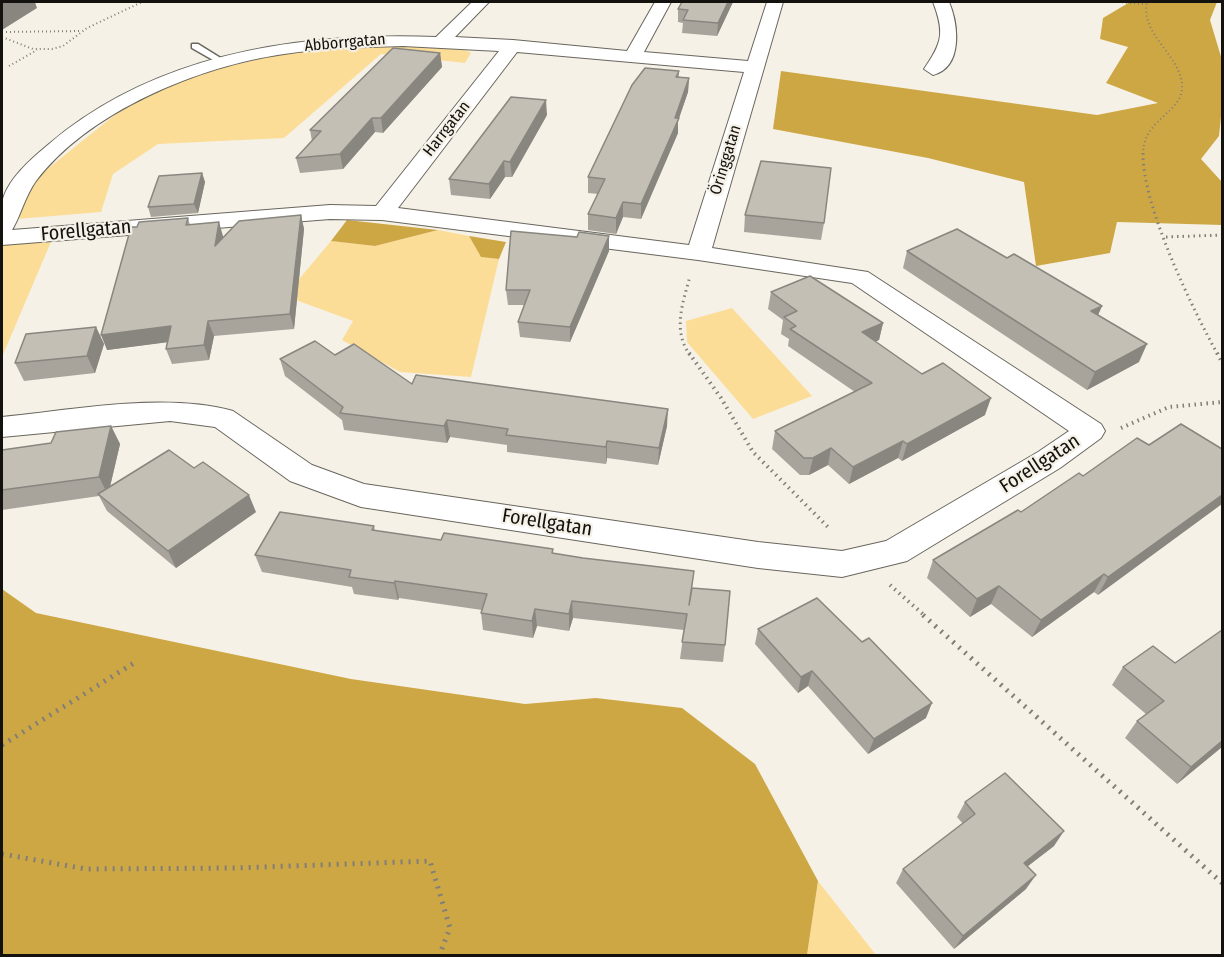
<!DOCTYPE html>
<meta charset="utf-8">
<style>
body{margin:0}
#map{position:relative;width:1224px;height:957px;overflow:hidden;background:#f6f1e7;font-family:"Fira Sans Condensed",sans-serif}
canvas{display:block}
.frame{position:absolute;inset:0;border:3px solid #14120f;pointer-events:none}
</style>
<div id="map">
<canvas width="1224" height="957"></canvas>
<div class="frame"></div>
</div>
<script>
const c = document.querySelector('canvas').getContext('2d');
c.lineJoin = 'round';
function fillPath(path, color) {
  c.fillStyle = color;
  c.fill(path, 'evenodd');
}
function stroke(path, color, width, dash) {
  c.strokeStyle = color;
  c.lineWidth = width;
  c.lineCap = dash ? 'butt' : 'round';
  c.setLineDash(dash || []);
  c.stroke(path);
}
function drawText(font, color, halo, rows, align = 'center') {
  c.font = font + ' "Fira Sans Condensed",sans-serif';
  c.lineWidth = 4.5;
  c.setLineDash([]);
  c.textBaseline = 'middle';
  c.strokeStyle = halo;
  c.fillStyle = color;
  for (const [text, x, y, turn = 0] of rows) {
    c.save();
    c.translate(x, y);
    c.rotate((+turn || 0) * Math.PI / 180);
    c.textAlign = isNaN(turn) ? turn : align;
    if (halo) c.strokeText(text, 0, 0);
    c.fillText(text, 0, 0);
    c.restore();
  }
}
const green = new Path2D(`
 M391 45 461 48 471 53 465 63 381 54 284 138 158 144 113 174 101 212 17 219 31 182 136 98 204 72 277 55 330 47Z
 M438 230 469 236 481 257 499 259 471 377 400 372 342 340 353 321 285 296 331 241 375 246Z
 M53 237 2 357V245L17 240Z
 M732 308 812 396 753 419 687 342 686 321Z
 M818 881 876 955H807Z`);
const forest = new Path2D(`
 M1130 2H1217L1210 20 1222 60V107L1219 136 1201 159 1222 182V225L1117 222 1110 253 1036 266 1024 182 928 158 773 129 781 71 1097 115 1158 103 1106 83 1128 47 1100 39 1103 18Z
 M347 220 438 230 375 246 331 241Z
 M469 236 506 242 499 259 481 257Z
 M2 589 36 613 351 679 525 704 596 698 682 708 755 764 818 881 807 955H2Z`);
const pathFar3 = new Path2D(`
 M179 2H199
 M1118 2 1145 4
 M2 32 81 31
 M2 37 33 49H52L63 46 87 28 142 2
 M9 66 37 50
 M1143 154C1143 118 1184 113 1182 85 1180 54 1140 35 1147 2`);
const pathFar2 = new Path2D(`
 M1143 153C1142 205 1192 308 1218 355
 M1166 237 1222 235
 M690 355C672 330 683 303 690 276`);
const pathFar1 = new Path2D(`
 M689 353 721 398 753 452 830 529
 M1217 353 1222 362
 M1121 428 1169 407 1222 402
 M890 585 925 616`);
const path = new Path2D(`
 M923 615 1222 883
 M2 745 134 663
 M2 854 86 869 235 868 430 861 450 928 439 956`);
const lane = new Path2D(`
 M192 44H198L227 62 220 64 192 48Z`);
const street = new Path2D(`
 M472 2H489L455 37 513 40 627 51 655 2H671L644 52 748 61 767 2H783L712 248 868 272 1101 424 1105 431 1101 438 1060 468 907 561 842 577 758 568 361 507 290 481 215 427 170 421 2 437V417C74 410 164 392 233 411L312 465 364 484 758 542 842 551 886 541 1038 452 1069 431 852 283 698 260 382 220 330 219 2 245C2 232 0 217 2 204 5 181 32 158 49 144 156 53 300 32 436 37ZM403 46 499 51 376 206 330 205 12 230C21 215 25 196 36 181 89 111 200 66 284 54 324 48 363 47 403 46ZM517 52 744 72 689 245 398 208Z
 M933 2H949C958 23 964 67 933 75L924 69C942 43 945 33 933 2Z`);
const wall = new Path2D(`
 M733 2 717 36 682 33 683 23 678 22V9Z
 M440 53 442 67 383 133 375 132 343 169 300 173 296 158 312 141 310 130Z
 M679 71V77L689 78 688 92 678 121V133L641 219 623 217 616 234 588 230V214L598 194 588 193V177Z
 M547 115 512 177H505L490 199 451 195 449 179Z
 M202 173 205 182 198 213 151 217 148 207Z
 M301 215 304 229 294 329 214 336 209 360 172 364 166 349 167 342 107 350 188 218 190 225 223 236V238Z
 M745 215 824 223 821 240 744 232Z
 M609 251 570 342 520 337 518 322 525 305H508L506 290Z
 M907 251 1007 258 1102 306 1098 315 1139 362 1087 390 903 268Z
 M771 292 883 323 879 340 875 342 922 374 985 415 902 461 898 458 849 484 828 465 809 475H800L772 449 775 431 855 392 788 346 789 339 781 334 783 320 768 309Z
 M96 327 104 344 95 373 24 381 15 363Z
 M335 355 412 384 667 426 658 465 607 458 606 464 507 452V445L450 437 447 443 344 430 342 420 285 376 280 359Z
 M111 426 120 444 110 487 256 512 176 568 107 511 99 496 2 510V450L51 443Z
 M1149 445 1222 449 1098 595 1094 592 1032 637 991 604 970 617 927 578 933 560 1021 512 1083 476Z
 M374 526 375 531 441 540 553 549V553L583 558 694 571 692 588 725 645 723 662 680 659 684 630 573 618 569 631 537 626 533 638 483 630 481 613 482 610 399 598 398 600 354 594 352 587 262 572 255 555Z
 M758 629 926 718 868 754 808 686 798 693 755 644Z
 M1222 630V747L1177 784 1125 738 1137 721 1146 714 1112 685 1123 667 1175 663Z
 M965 802 1054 846 1027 866 1026 889 954 949 896 883 903 869 963 824 957 817Z`);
const shadedWall = new Path2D(`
 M2 2H35L37 8 2 30Z
 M728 2H733L717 36 718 23Z
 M440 53 442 67 383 133 381 118Z
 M689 78 688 92 678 121V133L641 219V204L675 118Z
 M546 100 547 115 512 177 510 162Z
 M372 118 375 132 343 169 340 154Z
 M504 161 505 177 490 199 489 184Z
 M202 173 205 182 198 213 194 204Z
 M623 202V217L616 234V218Z
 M301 215 304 229 294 329 290 314Z
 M219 222 223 236 220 261 215 246Z
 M609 236V251L570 342V327Z
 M1102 306 1094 324 1091 311Z
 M208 321 214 336 209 360 204 345Z
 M883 323 879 340 858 349 862 332Z
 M171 326 177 341 107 350 101 335Z
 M96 327 104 344 95 373 87 356Z
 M1147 344 1139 362 1087 390 1095 372Z
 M991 398 985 415 902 461 907 444Z
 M668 409 667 426 658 465 659 448Z
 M447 420 450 437 447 443 444 426Z
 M111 426 120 444 108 495 99 477Z
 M607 441V458L606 464V447Z
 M903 441 898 458 849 484 853 467Z
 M831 448 828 465 809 475 813 458Z
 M249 495 256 512 176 568 168 551Z
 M1222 495V504L1098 595 1108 577Z
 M1104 574 1094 592 1032 637 1041 620Z
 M395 581 399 598 398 600 394 583Z
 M999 586 991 604 970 617 977 599Z
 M572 601 573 618 569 631V614Z
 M535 609 537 626 533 638 532 621Z
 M812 671 808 686 798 693 801 677Z
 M932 703 926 718 868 754 874 739Z
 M1222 741V747L1177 784 1191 767Z
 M1064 831 1054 846 1014 877 1024 863Z
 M1036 875 1026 889 954 949 963 936Z`);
const building = new Path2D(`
 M682 2H728L718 23 683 20 688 10 678 9Z
 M393 48 440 53 381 118H372L340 154 296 158 321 131 310 130Z
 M645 68 679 71 676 77 689 78 675 118H679L641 204 623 202 616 218 588 214 605 179 588 177 632 85Z
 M511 97 546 100 510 162 504 161 489 184 449 179Z
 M761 161 831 168 824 223 745 215Z
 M202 173 194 204 148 207 159 176Z
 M301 215 290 314 208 321 204 345 166 349 171 326 101 335 131 227H137L139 222 188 218 186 225 219 222 215 246 239 221Z
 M957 229 1007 258 1014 254 1102 306 1091 311 1147 344 1095 372 907 251Z
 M511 231 577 237 579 232 609 236 570 327 518 322 530 290H506Z
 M810 276 883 323 862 332 922 374 943 363 991 398 907 444 903 441 853 467 831 448 813 458H804L775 431 872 383 790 329 796 326 784 317 797 311 771 292Z
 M96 327 87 356 15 363 26 334Z
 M315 341 335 355 354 344 412 384 416 375 668 409 659 448 607 441 606 447 506 435 508 429 447 420 444 426 340 413 343 407 280 359Z
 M1181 424 1222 449V495L1108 577 1104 574 1041 620 999 586 977 599 933 560 1018 510 1021 512 1079 473 1083 476 1137 438 1149 445Z
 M111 426 99 477 2 490V450L51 443 56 432Z
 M169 450 194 468 203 462 249 495 168 551 98 494Z
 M280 512 374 526 372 530 441 540 444 533 553 549 552 553 583 558 694 571 689 605 692 588 730 591 725 645 682 642 687 614 572 601 569 614 535 609 532 621 481 613 487 594 395 581 394 583 349 577 351 570 255 555Z
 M817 598 862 642 869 638 932 703 874 739 812 671 801 677 758 629Z
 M1222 630V741L1191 767 1137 721 1164 701 1123 667 1153 646 1175 663Z
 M1005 773 1064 831 1024 863 1036 875 963 936 903 869 975 814 965 802Z`);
const farStreetnames = [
 ["Abborrgatan",345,43,-5],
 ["Harrgatan",447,129,-52],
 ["Öringgatan",726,160,-73]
];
const streetNames = [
 ["Forellgatan",86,231,-5],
 ["Forellgatan",1040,464,-33],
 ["Forellgatan",547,523,9]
];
fillPath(green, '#fbdd97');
fillPath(forest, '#cea745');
stroke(lane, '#69665d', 3);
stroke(street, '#69665d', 2);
stroke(pathFar3, '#827e78', 2, [1, 3]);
stroke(pathFar2, '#827e78', 3, [1.5, 4]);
stroke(pathFar1, '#827e78', 4, [1.5, 4.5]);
stroke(path, '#827e78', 5, [2, 6]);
fillPath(lane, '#fff');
fillPath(street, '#fff');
fillPath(wall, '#a8a49c');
fillPath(shadedWall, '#88867f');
fillPath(building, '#c3bfb5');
stroke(building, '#88867f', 1.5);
drawText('16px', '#14120f', '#f6f1e7', farStreetnames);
drawText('20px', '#14120f', '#f6f1e7', streetNames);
</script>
